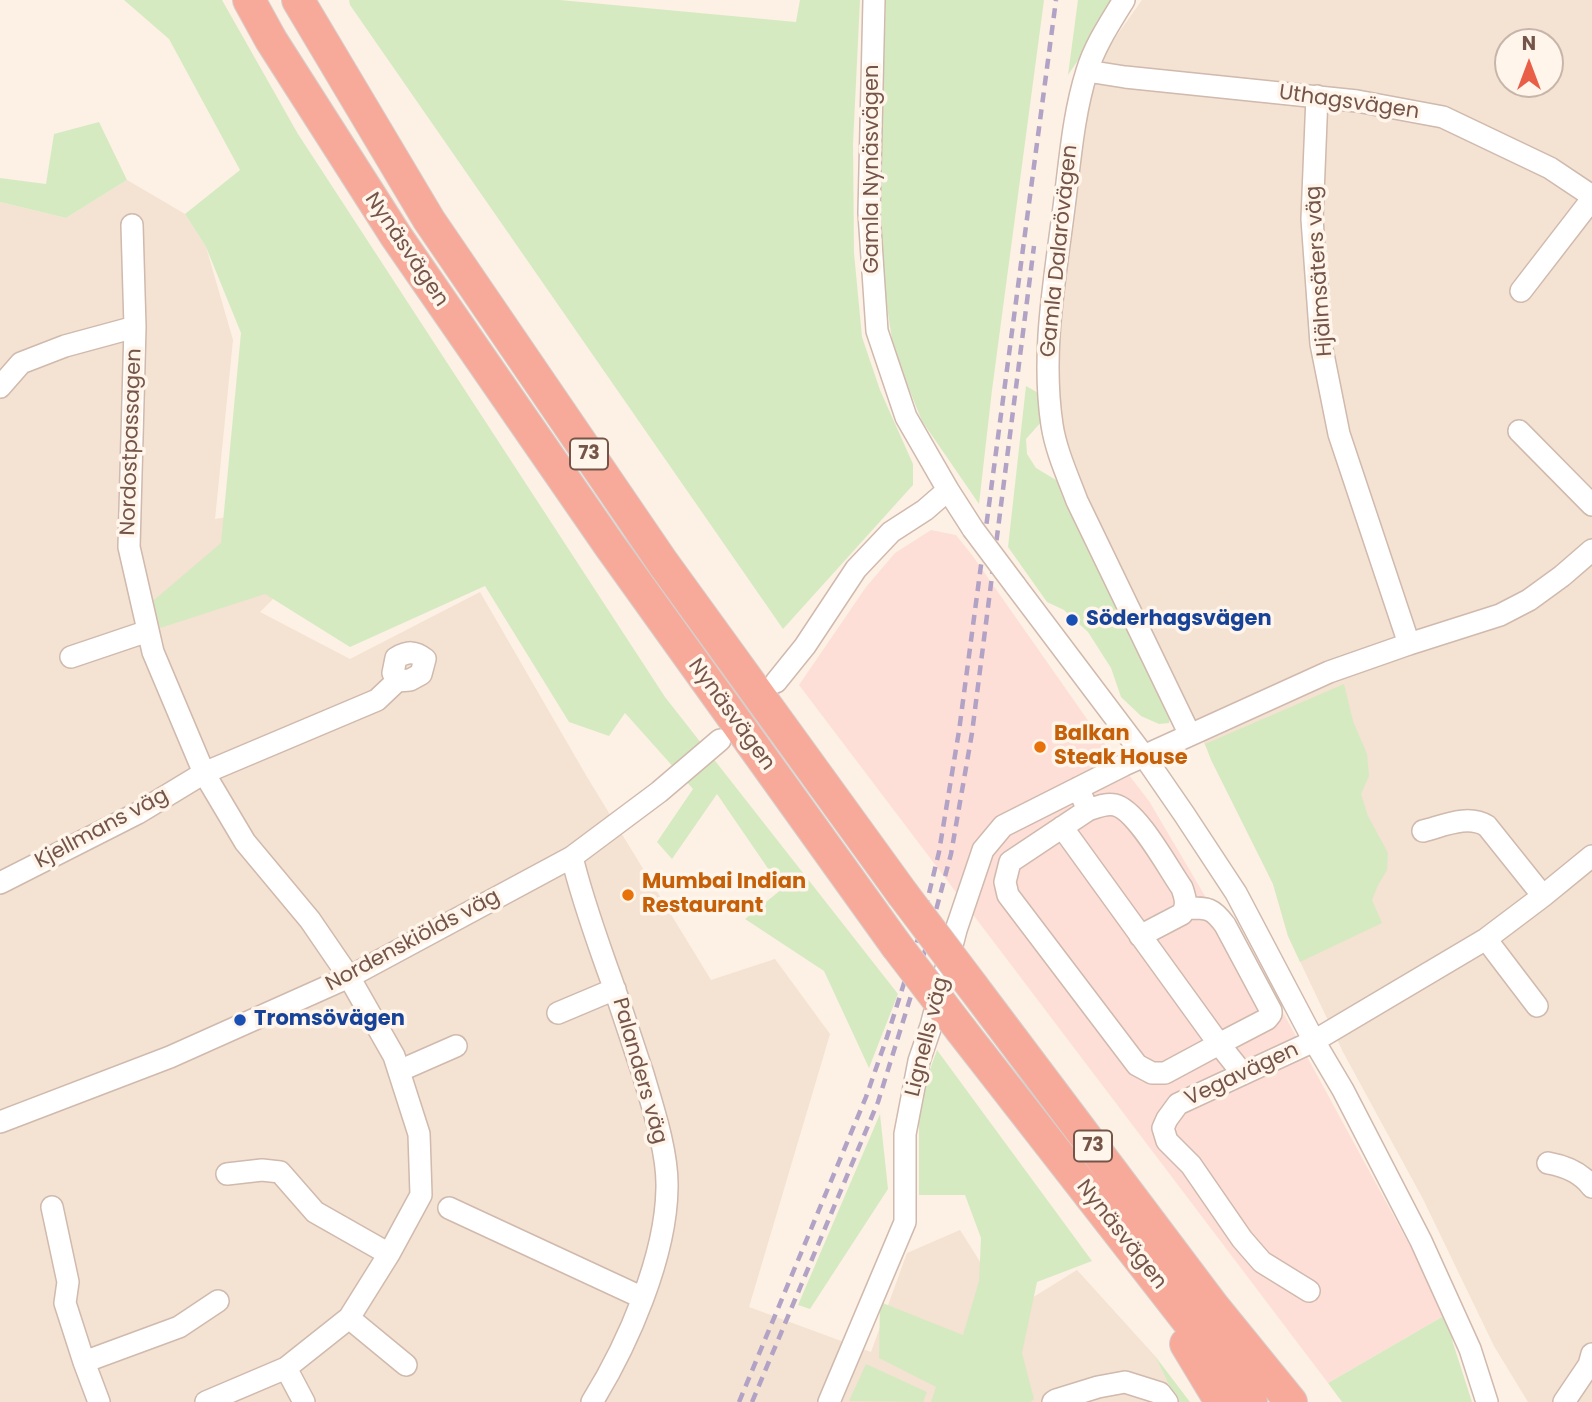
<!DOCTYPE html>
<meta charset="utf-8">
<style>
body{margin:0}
#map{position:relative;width:1592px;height:1402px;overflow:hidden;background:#fcf1e4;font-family:Poppins,sans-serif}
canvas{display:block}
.north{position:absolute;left:1494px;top:28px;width:70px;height:70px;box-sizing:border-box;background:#fff5ea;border:2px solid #c8b5aa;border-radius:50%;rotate:0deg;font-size:19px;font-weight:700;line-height:28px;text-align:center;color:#755549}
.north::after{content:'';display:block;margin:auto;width:24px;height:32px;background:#e85e47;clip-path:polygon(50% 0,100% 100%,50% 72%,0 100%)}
</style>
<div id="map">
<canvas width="1592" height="1402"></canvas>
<div class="north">N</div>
</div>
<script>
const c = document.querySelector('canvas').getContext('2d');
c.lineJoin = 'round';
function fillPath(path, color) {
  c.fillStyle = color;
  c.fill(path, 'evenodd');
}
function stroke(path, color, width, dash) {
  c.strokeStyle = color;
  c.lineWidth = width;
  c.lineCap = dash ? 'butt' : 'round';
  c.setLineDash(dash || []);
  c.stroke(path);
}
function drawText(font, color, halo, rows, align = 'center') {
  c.font = font + ' Poppins,sans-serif';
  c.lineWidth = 7;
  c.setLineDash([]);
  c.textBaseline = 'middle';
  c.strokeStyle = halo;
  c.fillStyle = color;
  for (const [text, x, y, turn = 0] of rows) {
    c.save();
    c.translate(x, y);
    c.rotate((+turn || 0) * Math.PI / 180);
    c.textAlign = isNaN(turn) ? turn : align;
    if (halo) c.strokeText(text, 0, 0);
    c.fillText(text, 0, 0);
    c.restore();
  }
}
const residential = new Path2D(`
 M1142 0H1592V1402H1528L1494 1346 1423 1199 1343 1052 1288 936 1273 884 1082 494 1060 424 1056 359 1082 116 1105 52ZM1508 42H1550V84H1508Z
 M127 180 185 214 206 247 233 340 215 519 285 508 312 560 260 612 350 659 480 592 587 777 711 980 775 959 830 1034 749 1307 871 1352 907 1253 960 1230 1011 1311 1077 1270 1155 1356 1177 1402H0V202L66 218Z`);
const commercial = new Path2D(`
 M931 530 956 535 972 555 1101 739 1149 801 1205 896 1236 926 1447 1314 1328 1383 799 685 866 587 895 553Z`);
const green = new Path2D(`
 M124 0H222L298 134 665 697 898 994 869 1068 824 971 745 919 782 889 717 794 672 859 657 842 693 789 625 713 609 736 569 722 485 586 350 647 265 594 160 628 153 601 221 543 241 333 206 247 185 214 240 170 169 39Z
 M349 0H560L796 22 800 0H860L853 144 854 253 862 337 880 390 913 464V485L783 629 350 5Z
 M886 0H1044L992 390 979 504 922 421 894 352 883 281 879 225Z
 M1078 0H1114L1104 22 1068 75Z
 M99 122 127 180 66 218 0 202V178L46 184 54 134Z
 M1026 386 1042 395 1043 420 1026 439 1027 454 1036 468 1056 480 1076 516 1170 717 1169 723 1159 724 1141 716 1121 697 1111 668 1088 632 1064 610 1047 602 1008 547Z
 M1344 684 1353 721 1367 754 1369 776 1361 794 1368 816 1388 853 1387 870 1378 885 1372 900 1382 923 1300 962 1288 936 1273 884 1211 760 1205 744Z
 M937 1050 1092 1261 1037 1282 1022 1353 1034 1399 1031 1402H931L936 1387 879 1358 880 1302 963 1335 979 1281 981 1238 965 1195H919V1100Z
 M880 1114 888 1189 810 1309 798 1305Z
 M1447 1314 1453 1343 1472 1402H1342L1328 1383Z
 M1155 1356 1190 1402H1177Z
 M866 1364 927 1392 923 1402 849 1401Z`);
const minor = new Path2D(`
 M874 0 869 213 877 331 906 417 948 490 973 529
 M1124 0C1110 23 1095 45 1087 71 1073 115 1070 162 1064 207 1055 279 1041 352 1052 425 1056 451 1068 477 1077 501L1190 735
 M1087 71 1125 77 1357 101 1443 117 1550 168 1592 196
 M1317 96 1312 219 1321 344 1339 434 1409 644
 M132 225 135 327 129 547 153 652 204 773 245 842 310 920 349 977 394 1056 419 1134 421 1195 389 1254 349 1318 286 1368 206 1402
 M1521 291 1592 199
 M0 387 21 363 65 346 135 327
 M1519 431 1592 505
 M1015 585 1144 756 1184 814 1236 893 1314 1041 1343 1090 1421 1241 1470 1349 1487 1402
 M71 657 148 631
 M776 682 805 646 856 569 891 532 925 510 948 490
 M1078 788 1088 810 1010 862 1005 882 1008 895 1137 1065 1152 1073H1165L1219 1044 1243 1074
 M1088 810C1097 807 1106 803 1115 805 1137 810 1168 868 1182 888 1185 897 1188 905 1182 914L1140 936
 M1062 827 1219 1044 1267 1019 1271 1014V1011L1225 925C1212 907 1207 908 1186 908
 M1423 831C1443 826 1468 814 1487 826L1543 896
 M572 857C581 895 594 931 607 968 620 1003 631 1039 643 1074 653 1108 668 1153 667 1188 666 1257 628 1344 592 1402
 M0 883 138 813 204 773 377 700 397 681 410 680 421 674 425 659C415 651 408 651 396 658L393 673 397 681
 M1486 939 1537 1006
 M558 1013 615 989
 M399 1071 456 1046
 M0 1122 170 1057 349 977 572 857 659 792 720 740
 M1548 1163C1565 1166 1581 1172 1592 1187
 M227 1174 262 1170 280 1172 315 1212 389 1254
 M52 1207 68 1282 65 1303 84 1362 179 1327 218 1301
 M449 1208 643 1298
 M1309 1291 1262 1262 1242 1239 1191 1165 1167 1141 1163 1128 1167 1119 1178 1104 1314 1041 1486 939 1543 896 1592 856
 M349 1318 406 1365
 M84 1362 99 1402
 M286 1368 304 1402
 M829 1402 905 1222V1134L919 1061 931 1026 956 930 983 850 1003 826 1124 765 1329 672 1409 644 1500 615 1529 600 1562 576 1592 550
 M1053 1402 1056 1400 1098 1387 1125 1382 1160 1393 1167 1402
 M1564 1402 1589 1365 1592 1354`);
const highway = new Path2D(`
 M249 0 271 40 396 236 610 546 896 945
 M298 0 429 220 663 563 902 893
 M973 987 1213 1306 1291 1402
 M961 1030 1251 1402
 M1186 1344 1221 1402`);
const rail = new Path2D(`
 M739 1402 866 1097 887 1037 918 939 939 852 959 731 1056 0
 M752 1402 878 1102 927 944 951 854 972 733 1034 246`);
const minorBridge = new Path2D(`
 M973 529 1015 585`);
const highwayBridge = new Path2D(`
 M902 893 973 987
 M896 945 961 1030`);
const markers = [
 [1072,620,7,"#1a4fb4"],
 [1040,747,7,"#e8710a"],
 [628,895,7,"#e8710a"],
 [240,1020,7,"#1a4fb4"]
];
const shields = [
 [589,454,38],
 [1093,1146,38]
];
const shieldNames = [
 ["73",589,454],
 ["73",1093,1146]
];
const streetNames = [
 ["Uthagsvägen",1349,103,8],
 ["Gamla Nynäsvägen",873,169,-90],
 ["Nynäsvägen",406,250,56],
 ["Gamla Dalarövägen",1060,251,-84],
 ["Hjälmsäters väg",1320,271,-94],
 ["Nordostpassagen",132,442,-88],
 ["Nynäsvägen",731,715,54],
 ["Kjellmans väg",102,829,-28],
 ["Nordenskiölds väg",413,941,-28],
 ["Lignells väg",928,1037,-76],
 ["Palanders väg",639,1071,74],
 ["Vegavägen",1242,1075,-25],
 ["Nynäsvägen",1121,1235,52]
];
const transitNames = [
 ["Söderhagsvägen",1086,620],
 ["Tromsövägen",254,1020]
];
const foodNames = [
 ["Balkan",1054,735],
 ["Steak House",1054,759],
 ["Mumbai Indian",642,883],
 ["Restaurant",642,907]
];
fillPath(residential, '#f4e2d2');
fillPath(commercial, '#fddfd7');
fillPath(green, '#d6eac2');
stroke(minor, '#d0b9ad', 24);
stroke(highway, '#d8cfcc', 34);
stroke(minor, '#fff', 21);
stroke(highway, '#f7aa9a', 32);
stroke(rail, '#b2a2c6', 4.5, [10, 7]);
stroke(minorBridge, '#d0b9ad', 24, []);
stroke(highwayBridge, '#d8cfcc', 34, []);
stroke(minorBridge, '#fff', 21);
stroke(highwayBridge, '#f7aa9a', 32);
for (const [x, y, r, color] of markers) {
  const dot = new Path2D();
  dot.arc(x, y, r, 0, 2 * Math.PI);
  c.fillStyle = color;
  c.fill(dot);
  stroke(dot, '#fff5ea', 2.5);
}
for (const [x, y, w] of shields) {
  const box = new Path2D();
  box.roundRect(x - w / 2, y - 15.5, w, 31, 5);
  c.fillStyle = '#fff5ea';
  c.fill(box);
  stroke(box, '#755549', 2);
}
drawText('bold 19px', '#755549', null, shieldNames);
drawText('21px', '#755549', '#fff5ea', streetNames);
drawText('bold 21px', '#164399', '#fff5ea', transitNames, 'left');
drawText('bold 21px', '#c56008', '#fff5ea', foodNames, 'left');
</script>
